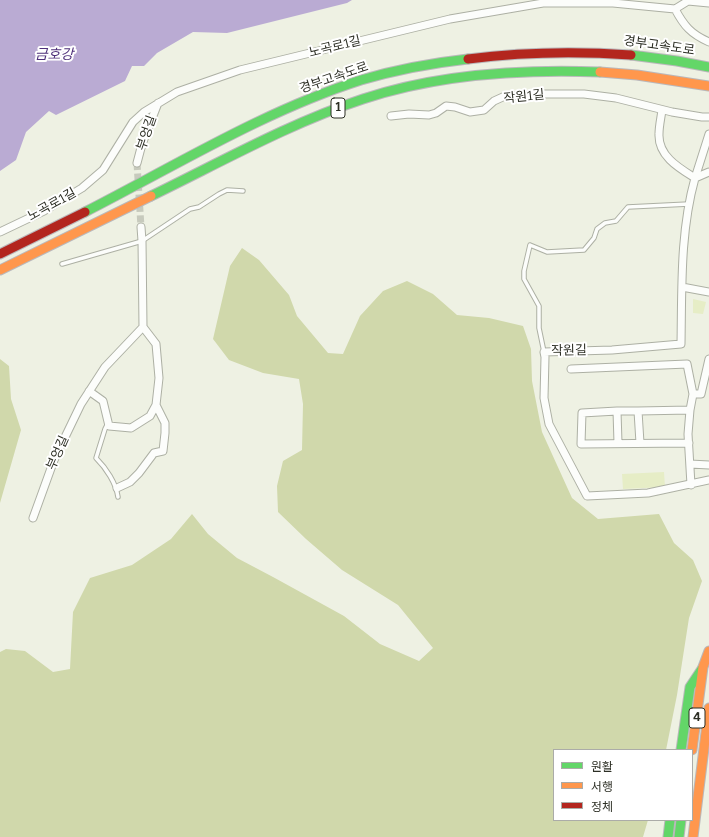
<!DOCTYPE html>
<meta charset="utf-8">
<style>
body{margin:0}
#map{position:relative;width:709px;height:837px;overflow:hidden;background:#eef1e3;font-family:Bitter,"Noto Sans KR",serif}
canvas{display:block}
.legend{position:absolute;left:553px;top:749px;width:140px;height:72px;box-sizing:border-box;background:#fff;border:1px solid #abaca8;margin:0;padding:5px 7px;list-style:none;font-size:12px;color:#2d2f25}
.legend li{display:flex;align-items:center;gap:8px;height:20px}
.legend b{width:20px;border:1px solid #abaca8}
</style>
<div id="map">
<canvas width="709" height="837"></canvas>
<ul class="legend">
<li><b style="height:5px;background:#63d668"></b>원활</li>
<li><b style="height:5px;background:#ff974d"></b>서행</li>
<li><b style="height:5px;background:#b3261e"></b>정체</li>
</ul>
</div>
<script>
const c = document.querySelector('canvas').getContext('2d');
c.lineJoin = 'round';
function fillPath(path, color) {
  c.fillStyle = color;
  c.fill(path, 'evenodd');
}
function stroke(path, color, width, dash) {
  c.strokeStyle = color;
  c.lineWidth = width;
  c.lineCap = dash ? 'butt' : 'round';
  c.setLineDash(dash || []);
  c.stroke(path);
}
function drawText(font, color, halo, rows, align = 'center') {
  c.font = font + ' Bitter,"Noto Sans KR",serif';
  c.lineWidth = 4;
  c.setLineDash([]);
  c.textBaseline = 'middle';
  c.strokeStyle = halo;
  c.fillStyle = color;
  for (const [text, x, y, turn = 0] of rows) {
    c.save();
    c.translate(x, y);
    c.rotate((+turn || 0) * Math.PI / 180);
    c.textAlign = isNaN(turn) ? turn : align;
    if (halo) c.strokeText(text, 0, 0);
    c.fillText(text, 0, 0);
    c.restore();
  }
}
const green = new Path2D(`
 M693 299 706 302 703 314 693 313Z
 M664 472 665 487 623 489 622 474Z`);
const forest = new Path2D(`
 M242 248 259 260 289 295 297 316 328 353 343 354 360 316 383 291 407 281 433 294 457 315 489 318 523 326 531 349 532 381 542 432 572 498 598 519 659 514 674 543 693 560 702 581 689 618 677 695 666 750H554V820H648L643 837H0V652L6 649 25 651 53 672 70 669 73 612 90 578 132 565 171 539 192 514 208 534 237 558 273 577 344 616 380 644 419 661 433 648 398 605 342 570 306 539 278 512 277 486 283 461 302 450 303 404 299 379 263 373 229 360 213 339 230 266Z
 M0 359 9 366 11 399 21 430 0 503Z`);
const water = new Path2D(`
 M0 0H352L347 3 227 33 193 32 157 53 144 66H132L125 81 56 115 49 111 26 132 16 160 0 171Z`);
const streetTunnel = new Path2D(`
 M137 163 141 227`);
const lane = new Path2D(`
 M62 264 142 241 190 209 199 207 219 194 227 190 243 191
 M544 352 539 328V306L524 279V271L530 245 547 252 584 250 594 238 597 229 605 223 616 221 628 207 689 204
 M108 423 105 429 96 458C106 468 116 483 118 497`);
const street = new Path2D(`
 M675 9 688 1 709 3
 M662 110C661 118 659 126 659 134 658 156 679 168 695 178L709 134
 M391 116 409 114 429 115 436 113 446 106 455 107 470 112 484 110 494 101 505 96 544 94H584L616 98 672 112 702 117H709
 M137 163 142 144 158 103
 M709 172 695 178C680 232 682 288 681 344L612 350 544 352 545 357 544 398 549 424 587 496 648 493 709 480
 M0 232 44 211 82 188 103 170 133 122 144 112 177 92 240 70 450 19 543 3H613L675 9C684 26 691 34 709 42
 M682 287 709 292
 M571 369 687 364 693 394 690 410 688 434 691 485
 M89 391 103 401 109 426 131 428 150 416 156 405
 M693 394H701L709 359
 M617 411H638L640 443
 M638 411 690 410
 M618 443 617 411 582 413 581 444 689 443
 M690 464 709 465
 M117 488 130 482 139 473 154 453 163 451 165 433V423L156 405 159 378 156 344 143 327 142 241 141 227
 M33 518 54 460 81 404 105 367 143 327`);
const fast = new Path2D(`
 M631 55 677 61 709 67
 M151 196C221 162 290 123 363 99 438 74 521 69 600 72
 M85 212C175 166 264 111 361 80 395 70 432 63 468 59
 M681 750 690 687 702 669
 M668 837 670 820
 M679 837 681 820`);
const slow = new Path2D(`
 M600 72 637 75 709 86
 M0 270 151 196
 M692 750 703 667 709 651
 M693 837 709 708`);
const jam = new Path2D(`
 M468 59C522 52 577 51 631 55
 M0 254 85 212`);
const shields = [
 [338,108,14],
 [697,718,16]
];
const shieldNames = [
 ["1",338,108],
 ["4",697,718]
];
const streetNames = [
 ["경부고속도로",659,46,8],
 ["노곡로1길",335,47,-14],
 ["경부고속도로",334,78,-19],
 ["작원1길",524,97,-6],
 ["부엉길",147,133,-71],
 ["노곡로1길",52,205,-29],
 ["작원길",569,351,-1],
 ["부엉길",58,453,-66]
];
const waterNames = [
 ["금호강",54,55]
];
fillPath(green, '#e6edc6');
fillPath(forest, '#d0d8ab');
fillPath(water, '#baabd3');
stroke(streetTunnel, '#c7cabd', 7, [7, 3.5]);
stroke(lane, '#adb0a4', 5.5);
stroke(street, '#adb0a4', 9);
stroke(fast, '#bab8bb', 11);
stroke(slow, '#bab8bb', 11);
stroke(jam, '#bab8bb', 11);
stroke(lane, '#fcfdfb', 3.5);
stroke(street, '#fcfdfb', 7);
stroke(fast, '#63d668', 9);
stroke(slow, '#ff974d', 9);
stroke(jam, '#b3261e', 9);
for (const [x, y, w] of shields) {
  const box = new Path2D();
  box.roundRect(x - w / 2, y - 10, w, 20, 3);
  c.fillStyle = '#fff';
  c.fill(box);
  stroke(box, '#2d2f25', 1);
}
drawText('bold 12px', '#2d2f25', null, shieldNames);
drawText('13px', '#2d2f25', '#fff', streetNames);
drawText('italic 14px', '#4e2f7a', '#fff', waterNames);
</script>
